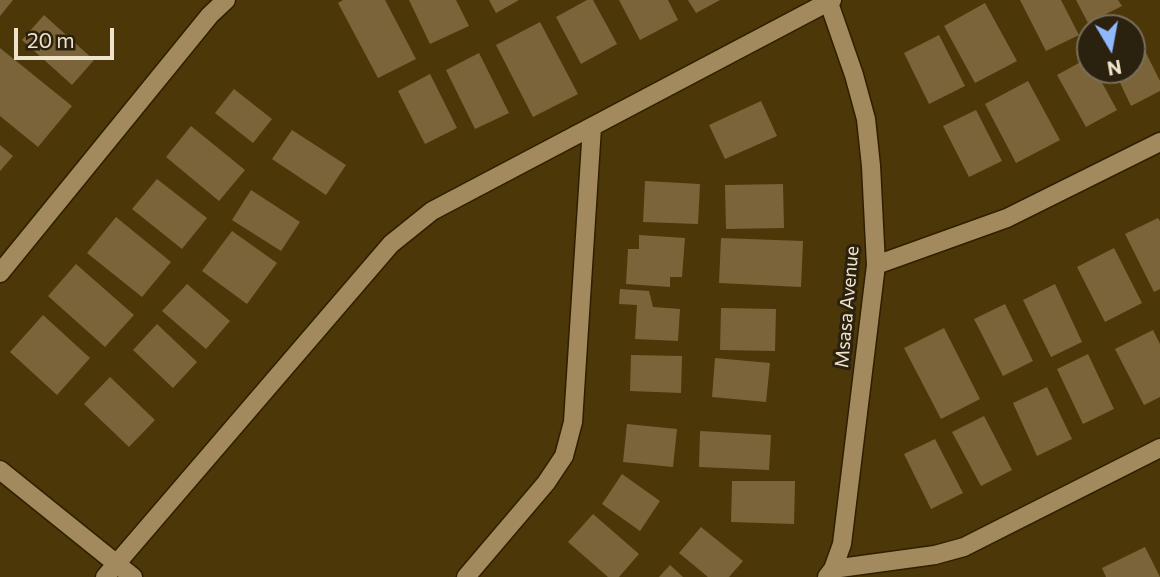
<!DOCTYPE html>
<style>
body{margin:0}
#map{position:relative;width:1160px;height:577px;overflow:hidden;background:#4c3709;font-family:Commissioner,sans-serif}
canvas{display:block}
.north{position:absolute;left:1076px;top:14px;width:70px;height:70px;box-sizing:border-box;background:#2a210f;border:2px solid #796f5b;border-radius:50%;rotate:170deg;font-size:19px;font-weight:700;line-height:28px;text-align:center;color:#f0e3cc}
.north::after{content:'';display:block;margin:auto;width:24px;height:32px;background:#91b8fd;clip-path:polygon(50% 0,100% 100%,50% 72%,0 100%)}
.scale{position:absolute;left:14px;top:28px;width:100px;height:32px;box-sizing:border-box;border:4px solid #f0e3cc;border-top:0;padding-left:9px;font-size:21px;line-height:24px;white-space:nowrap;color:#f0e3cc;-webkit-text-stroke:5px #2a210f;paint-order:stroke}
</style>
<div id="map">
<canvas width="1160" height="577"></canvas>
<div class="north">N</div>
<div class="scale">20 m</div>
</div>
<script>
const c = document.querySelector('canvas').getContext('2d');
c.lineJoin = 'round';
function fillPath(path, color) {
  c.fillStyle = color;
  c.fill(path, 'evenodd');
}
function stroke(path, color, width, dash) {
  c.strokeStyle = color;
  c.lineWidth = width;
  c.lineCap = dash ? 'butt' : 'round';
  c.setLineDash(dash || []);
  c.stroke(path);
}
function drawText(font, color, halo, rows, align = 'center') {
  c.font = font + ' Commissioner,sans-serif';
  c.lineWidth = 6;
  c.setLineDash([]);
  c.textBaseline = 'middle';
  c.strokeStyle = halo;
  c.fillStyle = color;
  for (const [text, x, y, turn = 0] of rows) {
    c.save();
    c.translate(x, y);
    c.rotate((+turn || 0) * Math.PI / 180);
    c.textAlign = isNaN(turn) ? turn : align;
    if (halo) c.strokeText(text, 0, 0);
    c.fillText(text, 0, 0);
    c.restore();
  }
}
const building = new Path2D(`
 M0 0H13L0 16Z
 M343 0H385L416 59 378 78 338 3Z
 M409 0H456L469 26 430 44Z
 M489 0H519L496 13Z
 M587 0H593L617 44 581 64 556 17Z
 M619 0H668L678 20 640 40Z
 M688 0H720L696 13Z
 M1020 0H1061L1079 35 1046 51Z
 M1076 0H1118L1122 6 1088 23Z
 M985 3 1017 61 975 83 944 26Z
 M44 15 94 60 72 85 22 40Z
 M540 22 578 94 533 117 496 45Z
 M1136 33 1160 81V91L1131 106 1114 70H1132V35Z
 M939 35 965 86 929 104 904 53Z
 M0 48 72 106 38 147 0 116Z
 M479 53 509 113 475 129 446 70Z
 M1088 58 1090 61V70H1095L1117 110 1086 127 1057 75Z
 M430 74 457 128 425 144 398 91Z
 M1028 81 1060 140 1016 163 985 104Z
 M234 89 272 119 253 143 215 113Z
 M761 101 777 136 725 159 709 125Z
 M976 110 1002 161 969 177 943 126Z
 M191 126 245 170 219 201 166 157Z
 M292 130 346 165 326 195 272 159Z
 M0 145 13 156 0 171Z
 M157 179 207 218 182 249 132 209Z
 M645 181 700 184 698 224 643 222Z
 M783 184 784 228 726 229 725 185Z
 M251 190 300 222 281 251 232 220Z
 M116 217 171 262 142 297 87 253Z
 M1158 218 1160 221V289L1154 292 1125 234Z
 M232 231 277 263 247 304 202 271Z
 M639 235 685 238 682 277H670V287L626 284 628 249H639Z
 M721 238 803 241 801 287 719 283Z
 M1114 248 1142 303 1105 322 1077 267Z
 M76 264 134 315 105 347 48 296Z
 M187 284 230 321 206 349 162 311Z
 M1055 284 1082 342 1051 357 1023 300Z
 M620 289 649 291 653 307 680 309 678 341 635 339 637 305 619 304Z
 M1005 304 1033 361 1003 376 974 319Z
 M721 308 776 309 775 351 720 350Z
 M43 315 90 358 57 395 10 352Z
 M157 324 197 362 173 388 133 350Z
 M944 328 980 399 941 419 904 348Z
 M1153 330 1160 344V397L1144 405 1115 349Z
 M1088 354 1114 409 1083 424 1057 369Z
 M631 355 682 356 681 393 630 391Z
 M715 358 770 363 766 402 712 397Z
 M110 377 155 420 129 447 84 404Z
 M1047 387 1072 439 1037 456 1013 403Z
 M984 416 1012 470 981 486 952 432Z
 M627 424 677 429 673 467 623 462Z
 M700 431 771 435 769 470 699 467Z
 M935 439 963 493 931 509 904 454Z
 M622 474 660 501 640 531 602 504Z
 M732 481H795L794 524 731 522Z
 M593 514 639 554 619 577H608L568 542Z
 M701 527 743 561 729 577H708L679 553Z
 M1145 547 1160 577H1106L1102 568Z
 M670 565 683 577H659Z`);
const minor = new Path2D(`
 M876 265 1007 218 1160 142
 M0 273 210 15 226 0
 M0 470 133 577
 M833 569 935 555 964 547 1160 448
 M105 577 391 244 432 211 832 0
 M466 577 546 483 564 456 573 422 592 127
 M827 577 833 569 842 544 876 265 871 166 866 119 854 75 828 0`);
const streetNames = [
 ["Msasa Avenue",847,307,-85]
];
fillPath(building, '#7c643a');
stroke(minor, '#2f1f00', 21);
stroke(minor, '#a28a5e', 18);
drawText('19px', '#f0e3cc', '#2a210f', streetNames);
</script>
